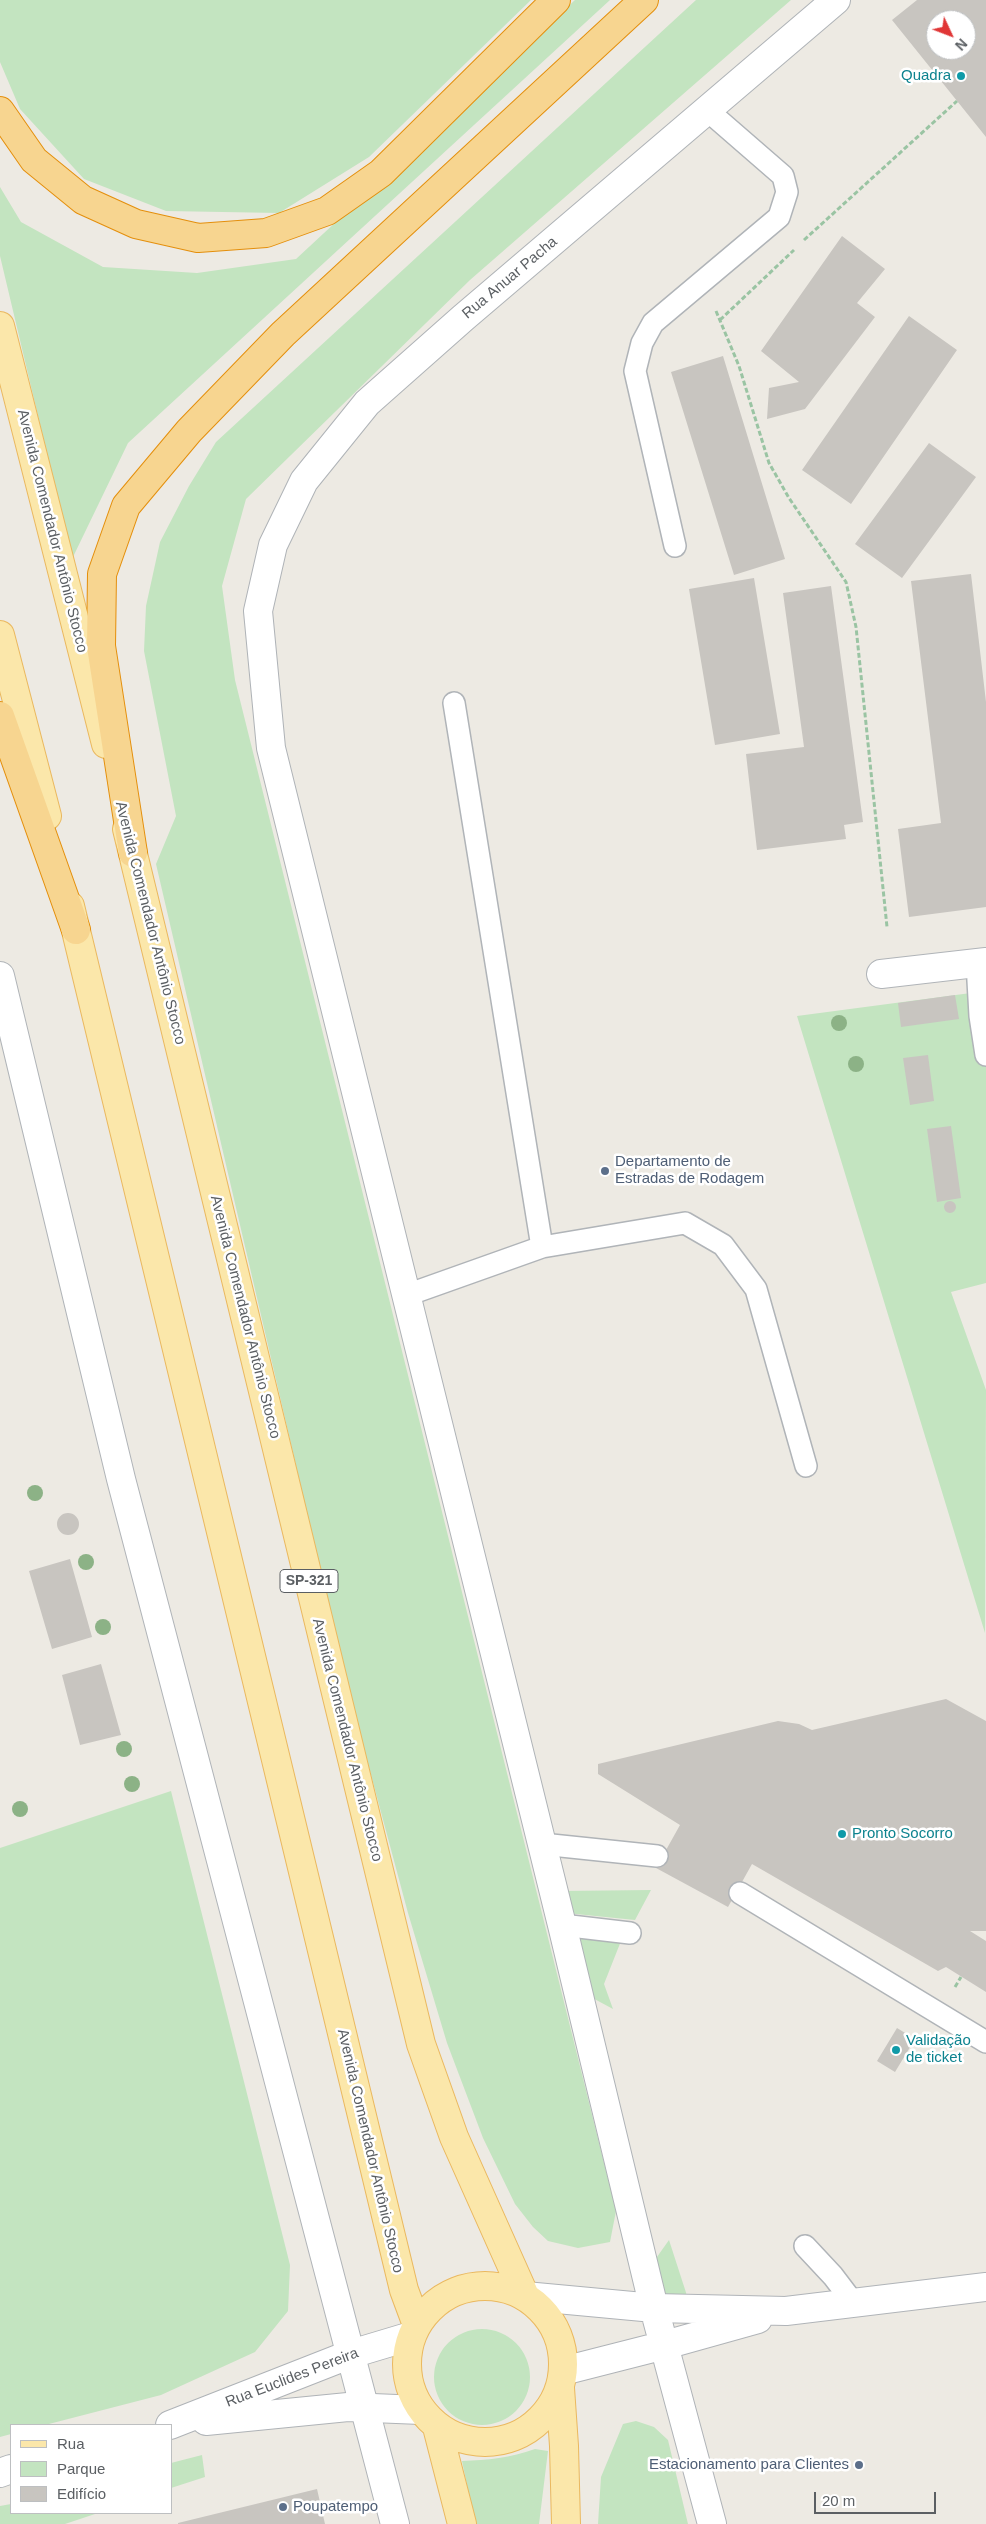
<!DOCTYPE html>
<meta charset="utf-8">
<style>
body{margin:0}
#map{position:relative;width:986px;height:2524px;overflow:hidden;background:#edeae3;font-family:Helvetica,sans-serif}
canvas{display:block}
.legend{position:absolute;left:10px;top:2424px;width:162px;height:90px;box-sizing:border-box;background:#fff;border:1px solid #bdbfc1;margin:0;padding:6px 9px;list-style:none;font-size:15px;color:#5b5f63}
.legend li{display:flex;align-items:center;gap:10px;height:25px}
.legend b{width:25px;border:1px solid #bdbfc1}
.north{position:absolute;left:926px;top:10px;width:50px;height:50px;box-sizing:border-box;background:#fff;border:1px solid #bdbfc1;border-radius:50%;rotate:133deg;font-size:14px;font-weight:700;line-height:20px;text-align:center;color:#5b5f63}
.north::after{content:'';display:block;margin:auto;width:18px;height:22px;background:#e03636;clip-path:polygon(50% 0,100% 100%,50% 72%,0 100%)}
.scale{position:absolute;left:814px;top:2492px;width:122px;height:22px;box-sizing:border-box;border:2px solid #5b5f63;border-top:0;padding-left:6px;font-size:15px;line-height:18px;white-space:nowrap;color:#5b5f63;-webkit-text-stroke:4px #fff;paint-order:stroke}
</style>
<div id="map">
<canvas width="986" height="2524"></canvas>
<ul class="legend">
<li><b style="height:6px;background:#fbe7aa"></b>Rua</li>
<li><b style="height:14px;background:#c3e4c0"></b>Parque</li>
<li><b style="height:14px;background:#c8c5c0"></b>Edifício</li>
</ul>
<div class="north">N</div>
<div class="scale">20 m</div>
</div>
<script>
const c = document.querySelector('canvas').getContext('2d');
c.lineJoin = 'round';
function fillPath(path, color) {
  c.fillStyle = color;
  c.fill(path, 'evenodd');
}
function stroke(path, color, width, dash) {
  c.strokeStyle = color;
  c.lineWidth = width;
  c.lineCap = dash ? 'butt' : 'round';
  c.setLineDash(dash || []);
  c.stroke(path);
}
function drawText(font, color, halo, rows, align = 'center') {
  c.font = font + ' Helvetica,sans-serif';
  c.lineWidth = 5;
  c.setLineDash([]);
  c.textBaseline = 'middle';
  c.strokeStyle = halo;
  c.fillStyle = color;
  for (const [text, x, y, turn = 0] of rows) {
    c.save();
    c.translate(x, y);
    c.rotate((+turn || 0) * Math.PI / 180);
    c.textAlign = isNaN(turn) ? turn : align;
    if (halo) c.strokeText(text, 0, 0);
    c.fillText(text, 0, 0);
    c.restore();
  }
}
const green = new Path2D(`
 M0 0H531L369 157 279 213 166 211 84 179 20 109 0 62Z
 M575 0H610L128 443 72 559 0 256V187L21 222 103 267 197 273 296 259Z
 M696 0H791L470 280 246 499 222 586 235 680 616 2211 610 2242 578 2248 548 2241 533 2227 515 2204 483 2138 447 2043 408 1913 348 1689 156 864 176 816 144 651 146 606 160 542 189 486 216 442Z
 M986 991V1283L951 1292 986 1390 985 1633 797 1016Z
 M171 1791 290 2265 288 2311 255 2352 161 2395 45 2425H11V2434L0 2437V1848Z
 M651 1890 635 1920 566 1913 559 1891Z
 M573 1933 621 1941 604 1984 613 2009 587 1995Z
 M669 2240 691 2308C662 2301 659 2291 652 2264Z
 M434 2377a48 48 0 1 1 96 0a48 48 0 1 1-96 0Z
 M636 2421 654 2427 668 2440 688 2524H598L601 2477 623 2424Z
 M535 2449 548 2451 539 2524H475L462 2461C488 2460 510 2458 535 2449Z
 M202 2455 205 2477 171 2488V2463Z
 M11 2504V2513H98L65 2524H0V2506Z`);
const building = new Path2D(`
 M917 0H986V137L892 20ZM936 20H966V50H936Z
 M842 236 885 269 857 303 875 317 805 409 767 419 769 388 799 382 761 351Z
 M909 316 957 350 851 504 802 470Z
 M723 356 785 559 734 575 671 372Z
 M929 443 976 477 902 578 855 544Z
 M971 574 986 702V907L909 917 898 829 941 823 911 581Z
 M754 578 780 734 715 745 689 589Z
 M831 586 863 822 844 825 846 839 757 850 746 754 804 747 783 593Z
 M955 995 959 1019 901 1027 898 1003Z
 M928 1055 934 1101 910 1105 903 1058Z
 M951 1126 961 1198 937 1202 927 1129Z
 M944 1207a6 6 0 1 1 12 0a6 6 0 1 1-12 0Z
 M57 1524a11 11 0 1 1 22 0a11 11 0 1 1-22 0Z
 M70 1559 92 1637 52 1649 29 1571Z
 M101 1664 121 1735 80 1745 62 1675Z
 M946 1699 986 1721V1931H970L986 1941V1992L946 1967 938 1971 752 1864 728 1907 656 1868 680 1825 598 1774V1764L778 1721 799 1724 812 1730Z
 M897 2028 915 2039 895 2072 877 2061Z
 M317 2489 325 2524H178V2523Z`);
const path = new Path2D(`
 M804 240 957 101
 M716 311 739 366 769 463 789 498 846 582 856 627 887 927
 M720 320 794 250
 M955 1987 961 1977`);
const lane = new Path2D(`
 M675 546 635 371 642 343 653 323 779 217 787 192 783 176 707 110
 M977 963 980 1016 986 1055
 M542 1247 685 1223 723 1245 756 1289 806 1466
 M407 1295 542 1247 454 703
 M542 1844 657 1856
 M740 1893 986 2042
 M562 1925 630 1933
 M805 2246 833 2276 852 2301`);
const street = new Path2D(`
 M881 974 986 962
 M0 976 121 1479 395 2524
 M654 2308 786 2311 986 2287
 M665 2345 758 2319`);
const secondary = new Path2D(`
 M525 2296 654 2308
 M563 2371 665 2345
 M206 2421 348 2407 421 2410
 M170 2425 351 2354 411 2336
 M0 2473 11 2469
 M712 2524 654 2308 562 1925 271 748 258 611 273 545 304 481 367 403 463 318 836 0`);
const primary = new Path2D(`
 M0 326 106 744
 M0 635 47 816
 M127 829 421 2044 454 2137 525 2296
 M70 906 404 2290 417 2325
 M407 2364a78 78 0 1 1 156 0a78 78 0 1 1-156 0Z
 M560 2388 564 2446 566 2524
 M437 2427 462 2524`);
const highway = new Path2D(`
 M0 111 34 160 83 200 136 224 198 238 266 233 327 211 381 173 556 0
 M0 716 76 930
 M133 853 101 646 102 574 126 506 189 431 283 334 644 0`);
const trees = [
 [839,1023],
 [856,1064],
 [35,1493],
 [86,1562],
 [103,1627],
 [124,1749],
 [132,1784],
 [20,1809]
];
const markers = [
 [961,76,5,"#0f9aa8"],
 [605,1171,5,"#5c6f8a"],
 [842,1834,5,"#0f9aa8"],
 [896,2050,5,"#0f9aa8"],
 [859,2465,5,"#5c6f8a"],
 [283,2507,5,"#5c6f8a"]
];
const shields = [
 [309,1581,58]
];
const shieldNames = [
 ["SP-321",309,1581]
];
const cultureNames = [
 ["Quadra",951,76,"right"],
 ["Pronto Socorro",852,1834],
 ["Validação",906,2041],
 ["de ticket",906,2058]
];
const streetNames = [
 ["Rua Anuar Pacha",510,278,-40],
 ["Avenida Comendador Antônio Stocco",52,531,76],
 ["Avenida Comendador Antônio Stocco",150,923,76],
 ["Avenida Comendador Antônio Stocco",245,1317,76],
 ["Avenida Comendador Antônio Stocco",347,1740,76],
 ["Avenida Comendador Antônio Stocco",370,2151,77],
 ["Rua Euclides Pereira",292,2378,-21]
];
const serviceNames = [
 ["Departamento de",615,1162],
 ["Estradas de Rodagem",615,1179],
 ["Estacionamento para Clientes",849,2465,"right"],
 ["Poupatempo",293,2507]
];
fillPath(green, '#c3e4c0');
fillPath(building, '#c8c5c0');
stroke(lane, '#b0b4b8', 24);
stroke(street, '#b0b4b8', 30);
stroke(secondary, '#afb3b7', 30);
stroke(primary, '#eab85f', 30);
stroke(highway, '#e48f0c', 30);
stroke(path, '#9ac4a3', 3, [5, 2.5]);
stroke(lane, '#fff', 21);
stroke(street, '#fff', 28);
stroke(secondary, '#fff', 28);
stroke(primary, '#fbe7aa', 28);
stroke(highway, '#f7d590', 28);
c.fillStyle = '#8cb286';
for (const [x, y] of trees) {
  c.beginPath();
  c.arc(x, y, 8, 0, 2 * Math.PI);
  c.fill();
}
for (const [x, y, r, color] of markers) {
  const dot = new Path2D();
  dot.arc(x, y, r, 0, 2 * Math.PI);
  c.fillStyle = color;
  c.fill(dot);
  stroke(dot, '#fff', 2);
}
for (const [x, y, w] of shields) {
  const box = new Path2D();
  box.roundRect(x - w / 2, y - 11.5, w, 23, 4);
  c.fillStyle = '#fff';
  c.fill(box);
  stroke(box, '#5b5f63', 1);
}
drawText('bold 14px', '#5b5f63', null, shieldNames);
drawText('15px', '#0d838f', '#fff', cultureNames, 'left');
drawText('15px', '#5b5f63', '#fff', streetNames);
drawText('15px', '#4e5e75', '#fff', serviceNames, 'left');
</script>
